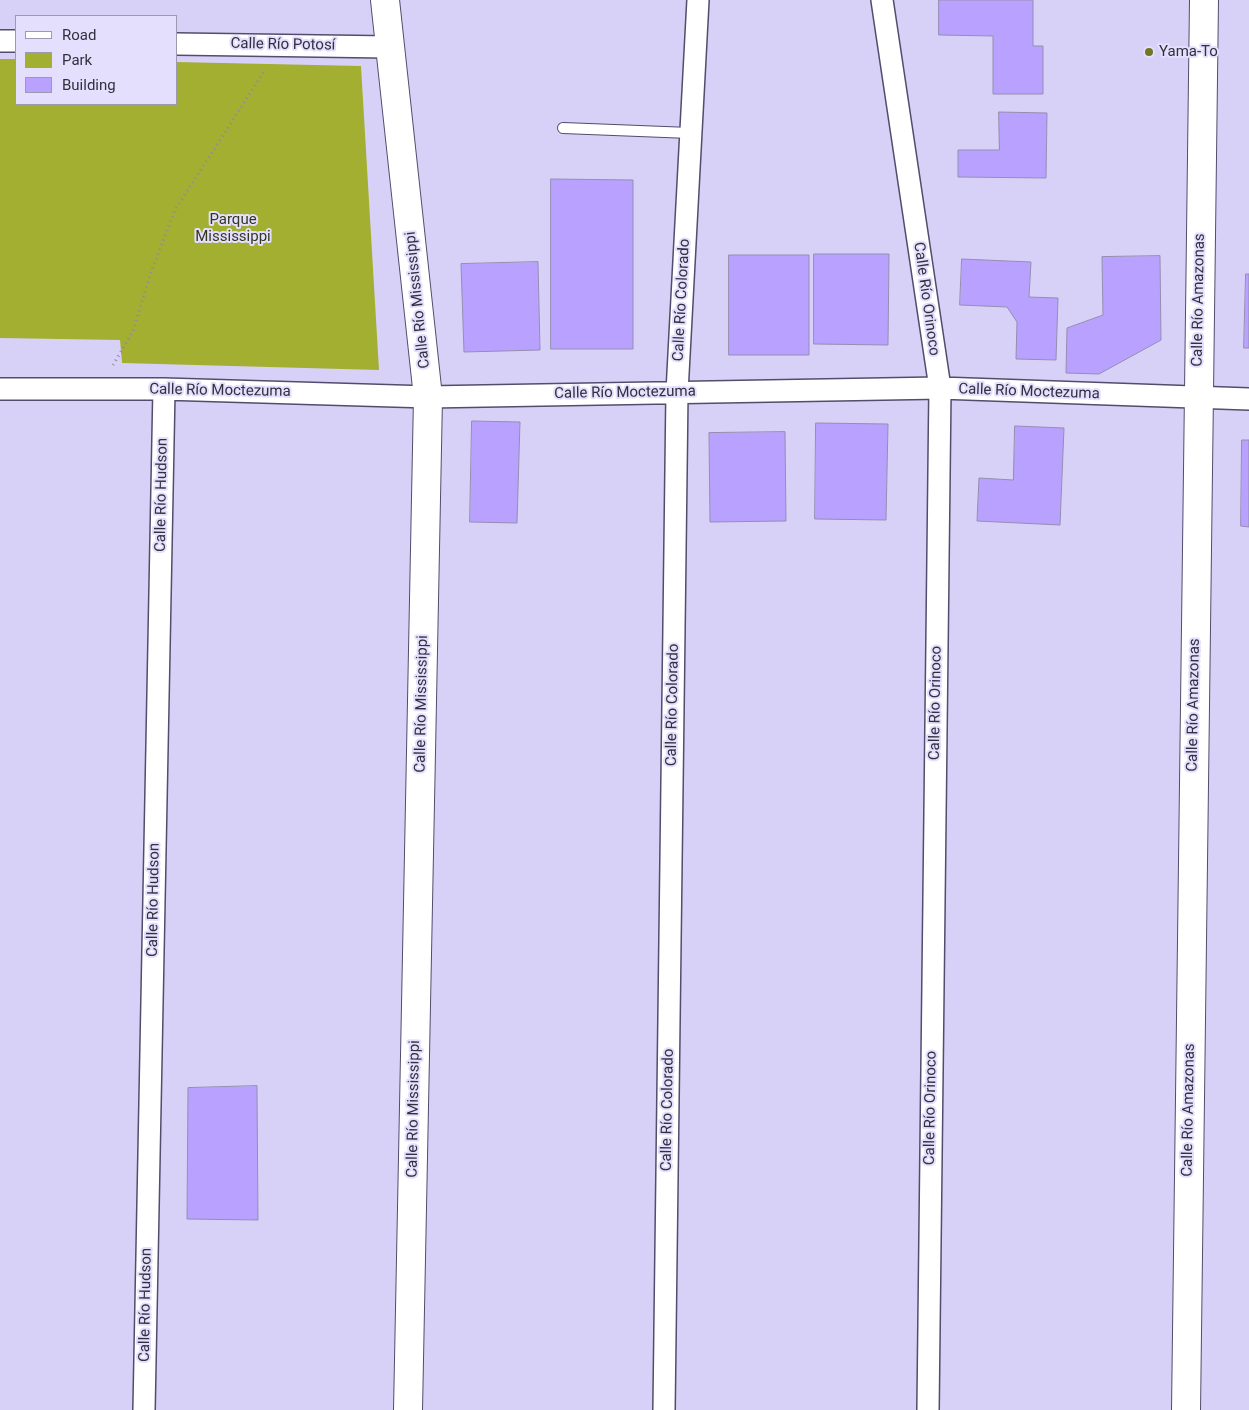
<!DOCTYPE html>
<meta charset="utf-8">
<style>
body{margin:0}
#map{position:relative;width:1249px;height:1410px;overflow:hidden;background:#d8d1f7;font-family:Roboto,sans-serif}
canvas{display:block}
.legend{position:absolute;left:15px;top:15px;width:162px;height:90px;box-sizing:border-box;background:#e5dffe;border:1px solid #9d99b1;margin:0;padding:6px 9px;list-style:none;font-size:15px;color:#322f3e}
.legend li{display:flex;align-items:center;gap:10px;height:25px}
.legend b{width:25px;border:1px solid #9d99b1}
</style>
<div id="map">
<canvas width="1249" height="1410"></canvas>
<ul class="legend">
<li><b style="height:6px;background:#fff"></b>Road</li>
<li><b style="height:14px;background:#a3af30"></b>Park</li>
<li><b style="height:14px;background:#b9a2ff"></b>Building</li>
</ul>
</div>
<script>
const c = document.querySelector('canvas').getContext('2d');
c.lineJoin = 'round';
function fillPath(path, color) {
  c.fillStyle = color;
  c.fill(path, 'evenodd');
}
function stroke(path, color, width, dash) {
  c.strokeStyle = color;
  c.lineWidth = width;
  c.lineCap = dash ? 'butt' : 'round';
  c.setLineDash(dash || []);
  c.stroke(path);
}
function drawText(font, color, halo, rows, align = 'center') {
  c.font = font + ' Roboto,sans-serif';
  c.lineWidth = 4;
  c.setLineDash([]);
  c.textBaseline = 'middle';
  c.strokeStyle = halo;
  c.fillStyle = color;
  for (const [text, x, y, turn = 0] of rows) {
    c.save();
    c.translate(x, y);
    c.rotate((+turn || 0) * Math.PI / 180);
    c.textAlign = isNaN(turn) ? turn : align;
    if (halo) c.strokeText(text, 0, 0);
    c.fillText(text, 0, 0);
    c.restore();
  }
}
const green = new Path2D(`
 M0 59H16V104H176V62L361 66 379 370 122 363 120 340 0 338Z`);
const building = new Path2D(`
 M939 0H1033V46H1043V94H993V36L939 35Z
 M999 112 1047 113 1046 178 958 177V150H999Z
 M551 179 633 180V349H551Z
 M814 254H889L888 345 814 344Z
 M729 255H809V355H729Z
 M1160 256 1161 340 1099 374 1066 373 1067 328 1103 315 1102 257Z
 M962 259 1031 262 1029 297 1058 298 1056 360 1016 359 1017 322 1007 307 960 305Z
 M538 262 540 350 464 352 461 264Z
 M1246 274H1249V348H1244Z
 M472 421 520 422 517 523 470 522Z
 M816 423 888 424 886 520 815 519Z
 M1015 426 1064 428 1060 525 977 521 979 478 1013 480Z
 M785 432 786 521 710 522 709 433Z
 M1242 440H1249V527L1241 526Z
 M257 1086 258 1220 187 1219 188 1088Z`);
const path = new Path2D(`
 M113 365 133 331 150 275 175 210 265 70`);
const lane = new Path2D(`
 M563 128 690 133`);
const street = new Path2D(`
 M882 0 940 388 928 1410
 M0 41H16
 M176 44 390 47
 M0 389H164L428 397 940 388 1249 399
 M144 1410 164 389
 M664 1410 677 392 698 0`);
const secondary = new Path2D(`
 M385 0 428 397 408 1410
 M1186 1410 1204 0`);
const markers = [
 [1149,52,5,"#6f7721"]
];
const streetNames = [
 ["Calle Río Potosí",283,45,1],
 ["Calle Río Orinoco",926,299,82],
 ["Calle Río Mississippi",418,300,-96],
 ["Calle Río Colorado",682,300,-87],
 ["Calle Río Amazonas",1199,300,-89],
 ["Calle Río Moctezuma",220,391,1],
 ["Calle Río Moctezuma",1029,392,2],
 ["Calle Río Moctezuma",625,393,-1],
 ["Calle Río Hudson",162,495,-89],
 ["Calle Río Orinoco",936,703,-89],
 ["Calle Río Mississippi",422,704,-89],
 ["Calle Río Colorado",673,705,-89],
 ["Calle Río Amazonas",1194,705,-89],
 ["Calle Río Hudson",154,900,-89],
 ["Calle Río Orinoco",931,1108,-89],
 ["Calle Río Mississippi",414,1109,-89],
 ["Calle Río Colorado",668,1110,-89],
 ["Calle Río Amazonas",1189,1110,-89],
 ["Calle Río Hudson",146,1305,-89]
];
const poiNames = [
 ["Yama-To",1159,52]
];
const parkNames = [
 ["Parque",233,220],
 ["Mississippi",233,237]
];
fillPath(green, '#a3af30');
fillPath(building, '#b9a2ff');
stroke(building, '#958db1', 1);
stroke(lane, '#534c6c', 12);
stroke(street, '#534c6c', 24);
stroke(secondary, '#534c6c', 30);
stroke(path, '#8e89a5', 3, [1, 4]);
stroke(lane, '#fff', 10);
stroke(street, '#fff', 21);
stroke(secondary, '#fff', 28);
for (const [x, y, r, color] of markers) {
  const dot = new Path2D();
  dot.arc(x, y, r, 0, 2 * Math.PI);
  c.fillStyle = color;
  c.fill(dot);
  stroke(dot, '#e5dffe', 2);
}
drawText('15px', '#322f3e', '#e5dffe', streetNames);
drawText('15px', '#322f3e', '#e5dffe', poiNames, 'left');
drawText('15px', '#34371f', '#e5dffe', parkNames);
</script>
